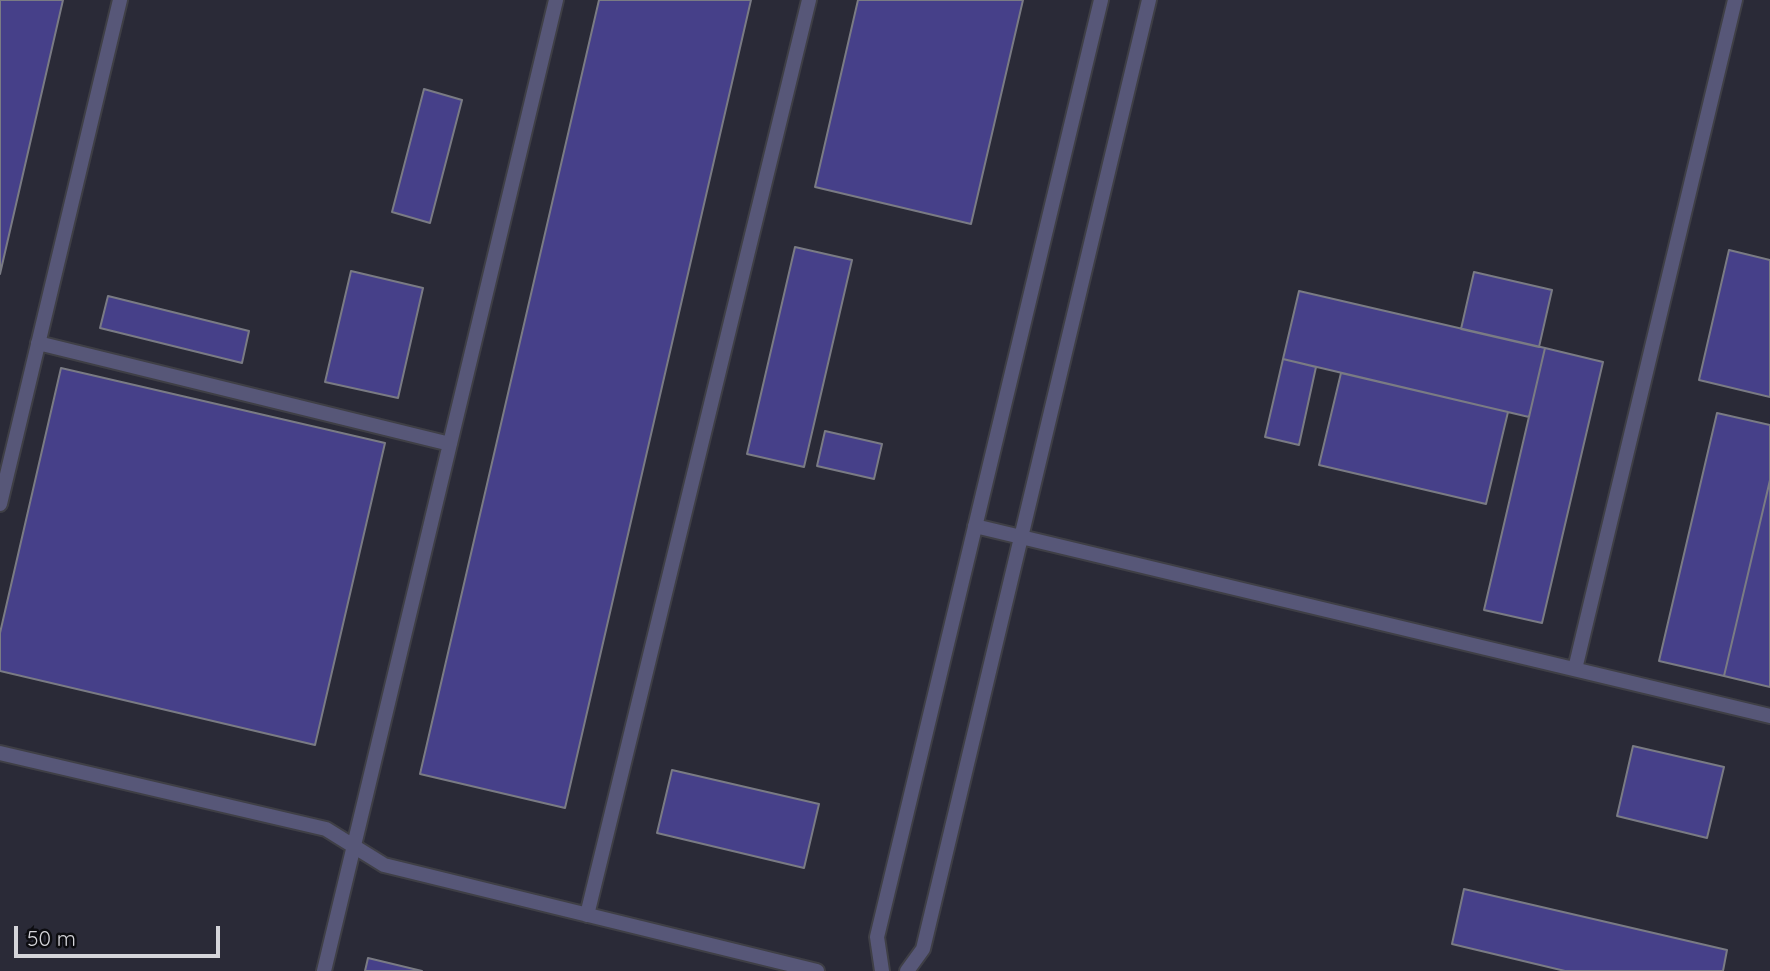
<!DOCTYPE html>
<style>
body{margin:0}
#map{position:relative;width:1770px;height:971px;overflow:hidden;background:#22222a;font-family:Quicksand,sans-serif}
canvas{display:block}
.scale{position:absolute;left:14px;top:926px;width:206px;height:32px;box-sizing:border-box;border:4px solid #d5d5da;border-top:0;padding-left:9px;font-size:21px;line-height:24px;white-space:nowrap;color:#d5d5da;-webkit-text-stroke:5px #0c0c10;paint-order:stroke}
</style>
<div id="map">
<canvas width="1770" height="971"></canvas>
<div class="scale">50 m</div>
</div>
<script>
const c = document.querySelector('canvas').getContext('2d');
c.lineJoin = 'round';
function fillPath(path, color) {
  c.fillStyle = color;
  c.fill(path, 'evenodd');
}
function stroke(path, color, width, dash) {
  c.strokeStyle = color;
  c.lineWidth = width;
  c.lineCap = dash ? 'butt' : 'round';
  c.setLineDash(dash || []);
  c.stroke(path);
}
const built = new Path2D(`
 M0 0H1770V971H0Z`);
const building = new Path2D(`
 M0 0H63L0 274Z
 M599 0H751L565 808 420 774Z
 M858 0H1023L971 224 815 187Z
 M424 89 462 100 430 223 392 212Z
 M795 247 852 260 804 467 747 454Z
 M1729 250 1770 260V397L1699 380Z
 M351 271 423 288 398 398 325 382Z
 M1474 272 1552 290 1539 347 1461 329Z
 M1299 291 1545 348 1529 417 1283 359Z
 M108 296 249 331 242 363 100 328Z
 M1545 348 1603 362 1542 623 1484 610Z
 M1283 359 1316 367 1299 445 1265 437Z
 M61 368 385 443 315 745 0 671V633Z
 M1341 373 1508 412 1486 504 1319 465Z
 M1717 413 1770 425V480L1724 676 1659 661Z
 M825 431 882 444 874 479 817 466Z
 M1770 480V687L1724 676Z
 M1633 746 1724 767 1707 838 1617 816Z
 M672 770 819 804 804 868 657 833Z
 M1464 889 1727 950 1723 971H1565L1452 944Z
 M368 958 422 971H365Z`);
const service = new Path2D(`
 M38 343 450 444
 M0 504 120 0
 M975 526 1770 716
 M1575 669 1735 0
 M0 753 326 829 384 865 817 971
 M587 915 809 0
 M324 971 556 0
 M882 971 877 937 1101 0
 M907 971 923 949 1149 0`);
fillPath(built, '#2a2a37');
fillPath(building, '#464089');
stroke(building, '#7a7b84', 2);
stroke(service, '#3f3f46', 18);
stroke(service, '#575778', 14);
</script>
